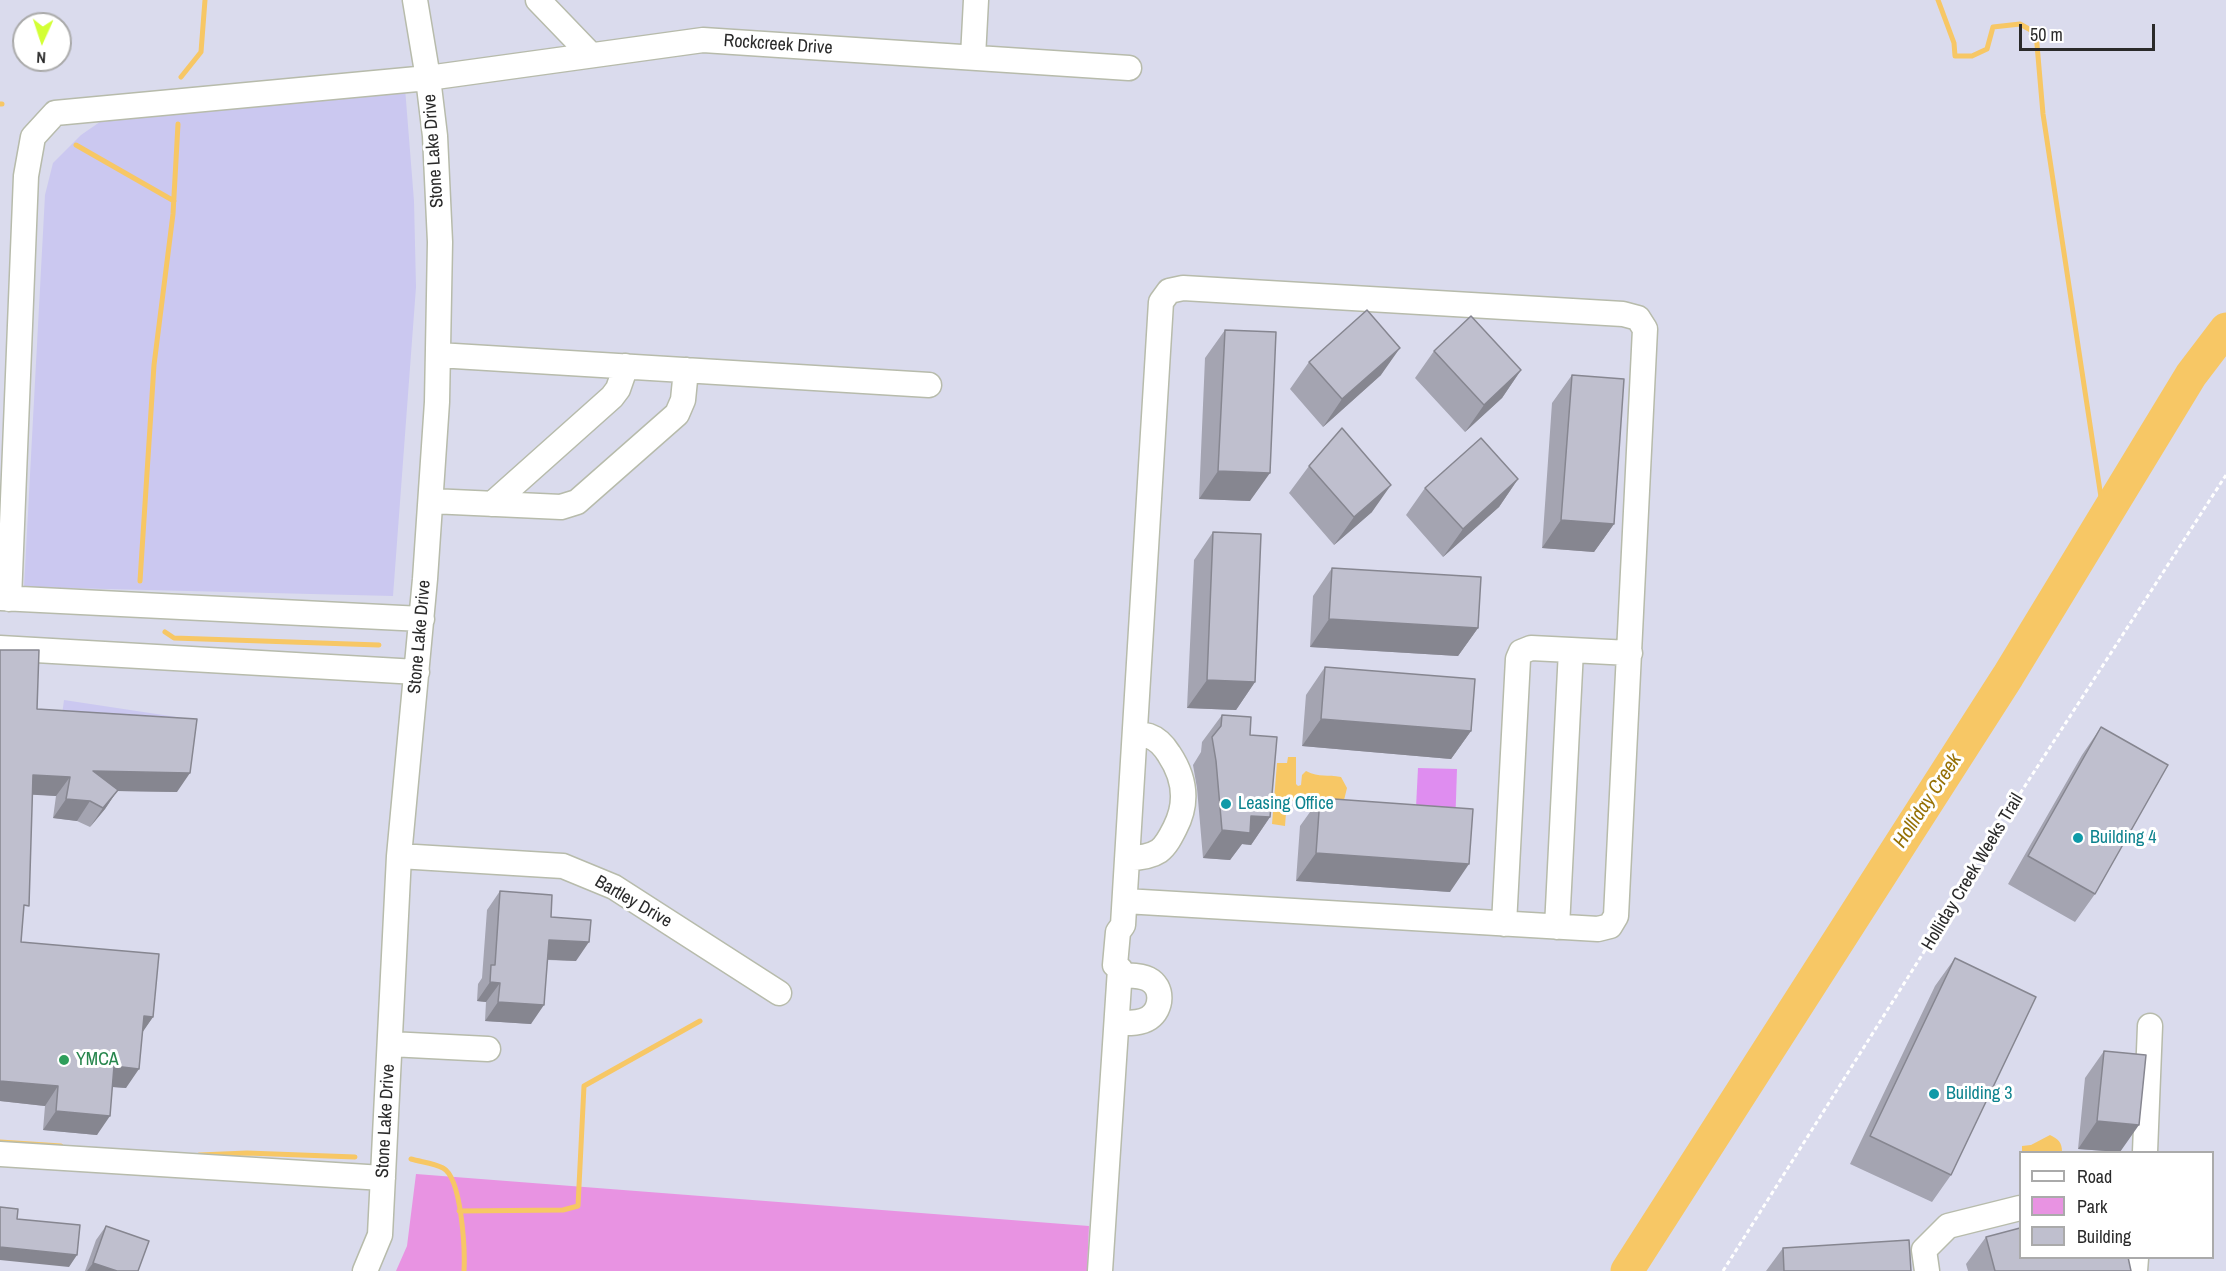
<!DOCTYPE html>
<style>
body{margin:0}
#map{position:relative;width:2226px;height:1271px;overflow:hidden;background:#dadbed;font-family:"Archivo Narrow",sans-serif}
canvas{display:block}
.legend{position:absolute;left:2019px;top:1151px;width:195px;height:108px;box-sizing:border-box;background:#fff;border:2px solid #aaa;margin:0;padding:8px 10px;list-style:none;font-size:18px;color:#2a2a2a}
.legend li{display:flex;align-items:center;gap:12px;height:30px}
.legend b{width:30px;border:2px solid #aaa}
.north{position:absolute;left:12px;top:12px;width:60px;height:60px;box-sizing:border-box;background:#fff;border:2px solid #aaa;border-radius:50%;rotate:183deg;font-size:16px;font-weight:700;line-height:24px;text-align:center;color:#2a2a2a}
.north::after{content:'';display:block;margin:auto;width:21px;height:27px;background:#d3ff35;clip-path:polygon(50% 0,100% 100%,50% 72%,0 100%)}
.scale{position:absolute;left:2019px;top:24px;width:136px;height:27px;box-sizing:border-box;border:3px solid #2a2a2a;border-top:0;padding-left:8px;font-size:18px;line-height:21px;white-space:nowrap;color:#2a2a2a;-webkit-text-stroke:4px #fff;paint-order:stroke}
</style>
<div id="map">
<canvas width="2226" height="1271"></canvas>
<ul class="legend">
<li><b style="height:8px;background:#fff"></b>Road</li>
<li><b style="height:16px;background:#e893e2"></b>Park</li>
<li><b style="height:16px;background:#bfbfce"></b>Building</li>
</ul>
<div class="north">N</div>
<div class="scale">50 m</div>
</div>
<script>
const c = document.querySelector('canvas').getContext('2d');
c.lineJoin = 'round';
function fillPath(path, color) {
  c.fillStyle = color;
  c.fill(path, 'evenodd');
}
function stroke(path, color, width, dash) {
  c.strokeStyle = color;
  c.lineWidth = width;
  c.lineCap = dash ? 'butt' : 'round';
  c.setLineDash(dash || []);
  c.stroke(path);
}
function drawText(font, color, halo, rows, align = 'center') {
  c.font = font + ' "Archivo Narrow",sans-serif';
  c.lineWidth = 6;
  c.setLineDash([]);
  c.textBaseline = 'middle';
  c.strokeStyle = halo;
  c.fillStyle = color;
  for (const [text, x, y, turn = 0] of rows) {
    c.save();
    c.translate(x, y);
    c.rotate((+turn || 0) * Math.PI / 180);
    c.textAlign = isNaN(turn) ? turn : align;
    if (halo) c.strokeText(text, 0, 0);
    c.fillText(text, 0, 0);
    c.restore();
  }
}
const education = new Path2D(`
 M405 88 414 201 416 287 393 596 24 587 45 195 53 163 81 135 107 117Z
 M64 700 183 718 60 730Z`);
const green = new Path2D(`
 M416 1174 1089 1226 1087 1271H396L407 1246Z`);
const pitch = new Path2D(`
 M1418 768 1457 769 1455 829 1415 827Z`);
const water = new Path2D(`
 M1288 757H1296V784L1298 786 1301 785 1302 775 1306 771C1320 778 1327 774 1341 777L1347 788 1344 800 1316 809 1308 802 1287 800 1285 826 1272 824 1277 763H1287Z
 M2050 1135C2058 1139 2062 1142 2062 1152H2022V1146L2031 1145Z`);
const stream = new Path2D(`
 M1938 0 1954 43 1955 56H1972L1987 49 1993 27 2020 24 2036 33 2043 114 2104 517
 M181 77 201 52 205 0
 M0 104H2
 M76 145 174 201
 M140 581 154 365 173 214 178 124
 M165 632 174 638 379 645
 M0 1142 61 1146
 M199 1155 247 1153 355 1157
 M411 1159C421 1162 434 1163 443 1168 462 1178 465 1251 464 1271
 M459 1211 563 1210 578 1206 584 1086 700 1021`);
const river = new Path2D(`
 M1627 1271 2008 676 2191 375 2226 329`);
const path = new Path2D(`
 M1723 1271 1922 955 2001 823 2226 475`);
const minor = new Path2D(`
 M538 0 591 55
 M973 57 976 0
 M438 355 929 385
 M431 501 561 507 577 502 677 414 683 400 686 370
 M492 504 612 397 618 389 626 366
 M0 598 422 619
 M9 599 26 176 33 137 55 113 428 78 703 40 1129 68
 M0 648 417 672
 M399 856 563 866 614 887 779 993
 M1128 858C1138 858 1150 857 1159 851 1166 846 1171 836 1175 828 1188 803 1185 778 1169 754 1164 746 1158 739 1149 736 1145 735 1139 735 1135 734
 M1504 924 1518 659 1521 652 1531 648 1571 650
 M1557 927 1571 650 1630 653
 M1117 1023C1127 1023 1140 1024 1149 1018 1162 1009 1164 987 1148 979 1140 975 1129 976 1120 975
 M390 1044 488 1049
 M2145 1152 2150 1026
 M0 1154 383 1178
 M365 1271 380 1235 399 856 425 579 437 402 440 242 435 136 428 78 415 0
 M1100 1271 1120 969 1115 965 1118 932 1123 925 1161 302 1169 291 1183 288 1623 314 1638 318 1645 329 1616 916 1610 926 1598 929 1125 901
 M1927 1271 1924 1250 1948 1226 2020 1208
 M2135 1271 2136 1258`);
const wall = new Path2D(`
 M1225 330 1250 501 1199 499 1205 358Z
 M1434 351 1521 370 1502 398 1465 432 1415 378Z
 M1309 362 1381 375 1323 427 1290 389Z
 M1572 375 1614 524 1594 552 1542 548 1552 403Z
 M1309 466 1372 512 1334 545 1289 493Z
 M1518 479 1499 507 1443 557 1406 515 1425 488Z
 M1213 532 1255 682 1236 710 1187 708 1194 560Z
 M1332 568 1478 628 1458 656 1310 647 1313 596Z
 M0 650 37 709 177 792 117 791 105 809 90 827 77 821 53 818 56 796 32 794 21 942 153 1017 142 1032 126 1088 112 1087 97 1135 43 1130 45 1106 0 1101Z
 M1325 667 1471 731 1451 759 1302 746 1306 695Z
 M1222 715 1250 735 1270 817 1251 845 1242 844 1230 860 1203 858 1197 788 1193 765 1201 752 1202 742Z
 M2101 727 2095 894 2075 922 2008 884 2082 755Z
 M1320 798 1450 892 1296 881 1300 826Z
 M500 891 576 961 548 960 531 1024 485 1021 486 1002 477 1001 478 984 482 978 487 910Z
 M1955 958 1951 1175 1932 1202 1850 1164 1935 986Z
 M2104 1051 2120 1152 2078 1149 2085 1078Z
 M106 1226 138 1271H85L96 1240Z
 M1986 1237 2131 1271H1968L1966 1264Z
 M1783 1248 1911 1271H1766Z`);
const shadedWall = new Path2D(`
 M1400 348 1381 375 1323 427 1342 399Z
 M1521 370 1502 398 1465 432 1484 405Z
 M1218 471 1270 473 1250 501 1199 499Z
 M1518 479 1499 507 1443 557 1463 529Z
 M1391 485 1372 512 1334 545 1354 517Z
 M1561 520 1614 524 1594 552 1542 548Z
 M1329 619 1478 628 1458 656 1310 647Z
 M1207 680 1255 682 1236 710 1187 708Z
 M1321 719 1471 731 1451 759 1302 746Z
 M93 771 190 773 177 792 117 791 105 809 90 827 103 808Z
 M33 775 70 777 56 796 19 794Z
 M66 799 90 801 77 821 53 818Z
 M1251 816 1270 817 1251 845 1242 844 1230 860 1203 858 1222 830Z
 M1316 853 1469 864 1450 892 1296 881Z
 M549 940 589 942 576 961 536 959Z
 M490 982 500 983 486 1002 477 1001Z
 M498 1002 544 1005 531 1024 485 1021Z
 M144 1016 153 1017 140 1036Z
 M114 1066 139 1069 126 1088 101 1086Z
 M0 1081 58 1086 45 1106 0 1101Z
 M56 1111 110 1116 97 1135 43 1130Z
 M2097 1121 2139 1125 2120 1152 2078 1149Z
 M0 1247 77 1255 69 1267 0 1260Z
 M93 1263 117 1271H87Z`);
const building = new Path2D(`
 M1367 310 1400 348 1342 399 1309 362Z
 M1471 316 1521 370 1484 405 1434 351Z
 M1225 330 1276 332 1270 473 1218 471Z
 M1572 375 1624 379 1614 524 1561 520Z
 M1342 428 1391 485 1354 517 1309 466Z
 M1481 438 1518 479 1463 529 1425 488Z
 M1213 532 1261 534 1255 682 1207 680Z
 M1332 568 1481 577 1478 628 1329 619Z
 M0 650H39L37 709 197 719 190 773 93 771 118 790 103 808 90 801 66 799 70 777 33 775 29 906 24 905 21 942 159 954 153 1017 144 1016 139 1069 114 1066 110 1116 56 1111 58 1086 0 1081Z
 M1325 667 1475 679 1471 731 1321 719Z
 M1222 715 1251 717 1250 735 1277 737 1270 817 1251 816 1250 833 1222 830 1216 761 1212 737 1221 726Z
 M2101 727 2168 765 2095 894 2028 856Z
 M1320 798 1473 809 1469 864 1316 853Z
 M500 891 552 895 551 917 591 920 589 942 549 940 544 1005 498 1002 500 983 490 982 491 965H495Z
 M1955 958 2036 997 1951 1175 1870 1136Z
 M2104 1051 2146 1055 2139 1125 2097 1121Z
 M0 1207 18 1209 17 1219 80 1225 77 1255 0 1247Z
 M106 1226 149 1241 138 1271H117L93 1263Z
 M2020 1228V1257H2128L2131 1271H1995L1986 1237Z
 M1909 1240 1911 1271H1784L1783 1248Z`);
const markers = [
 [1226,804,6,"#0f9aa8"],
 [2078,838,6,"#0f9aa8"],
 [64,1060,6,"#2e9e5b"],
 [1934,1094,6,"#0f9aa8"]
];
const streetNames = [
 ["Rockcreek Drive",778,45,4],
 ["Stone Lake Drive",434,151,-94],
 ["Stone Lake Drive",420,637,-85],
 ["Holliday Creek Weeks Trail",1973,872,-59],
 ["Bartley Drive",633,902,30],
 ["Stone Lake Drive",386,1121,-87]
];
const cultureNames = [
 ["Leasing Office",1238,804],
 ["Building 4",2090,838],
 ["Building 3",1946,1094]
];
const leisureNames = [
 ["YMCA",76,1060]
];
const waterNames = [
 ["Holliday Creek",1928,801,-57]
];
fillPath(education, '#cbc8f0');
fillPath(green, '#e893e2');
fillPath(pitch, '#df8df0');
fillPath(water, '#f7c765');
stroke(stream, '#f7c765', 5);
stroke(river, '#f7c765', 33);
stroke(minor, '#b7bbab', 27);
stroke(path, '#fff', 3, [4.5, 3]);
stroke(minor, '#fff', 24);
fillPath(wall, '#a4a4b1');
fillPath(shadedWall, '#868690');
fillPath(building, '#bfbfce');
stroke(building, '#868690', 1.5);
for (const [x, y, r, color] of markers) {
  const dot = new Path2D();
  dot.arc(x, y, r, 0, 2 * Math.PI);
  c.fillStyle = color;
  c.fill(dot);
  stroke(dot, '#fff', 2);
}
drawText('18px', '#2a2a2a', '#fff', streetNames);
drawText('18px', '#0d838f', '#fff', cultureNames, 'left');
drawText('18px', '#27864d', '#fff', leisureNames, 'left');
drawText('italic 20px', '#957005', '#fff', waterNames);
</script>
